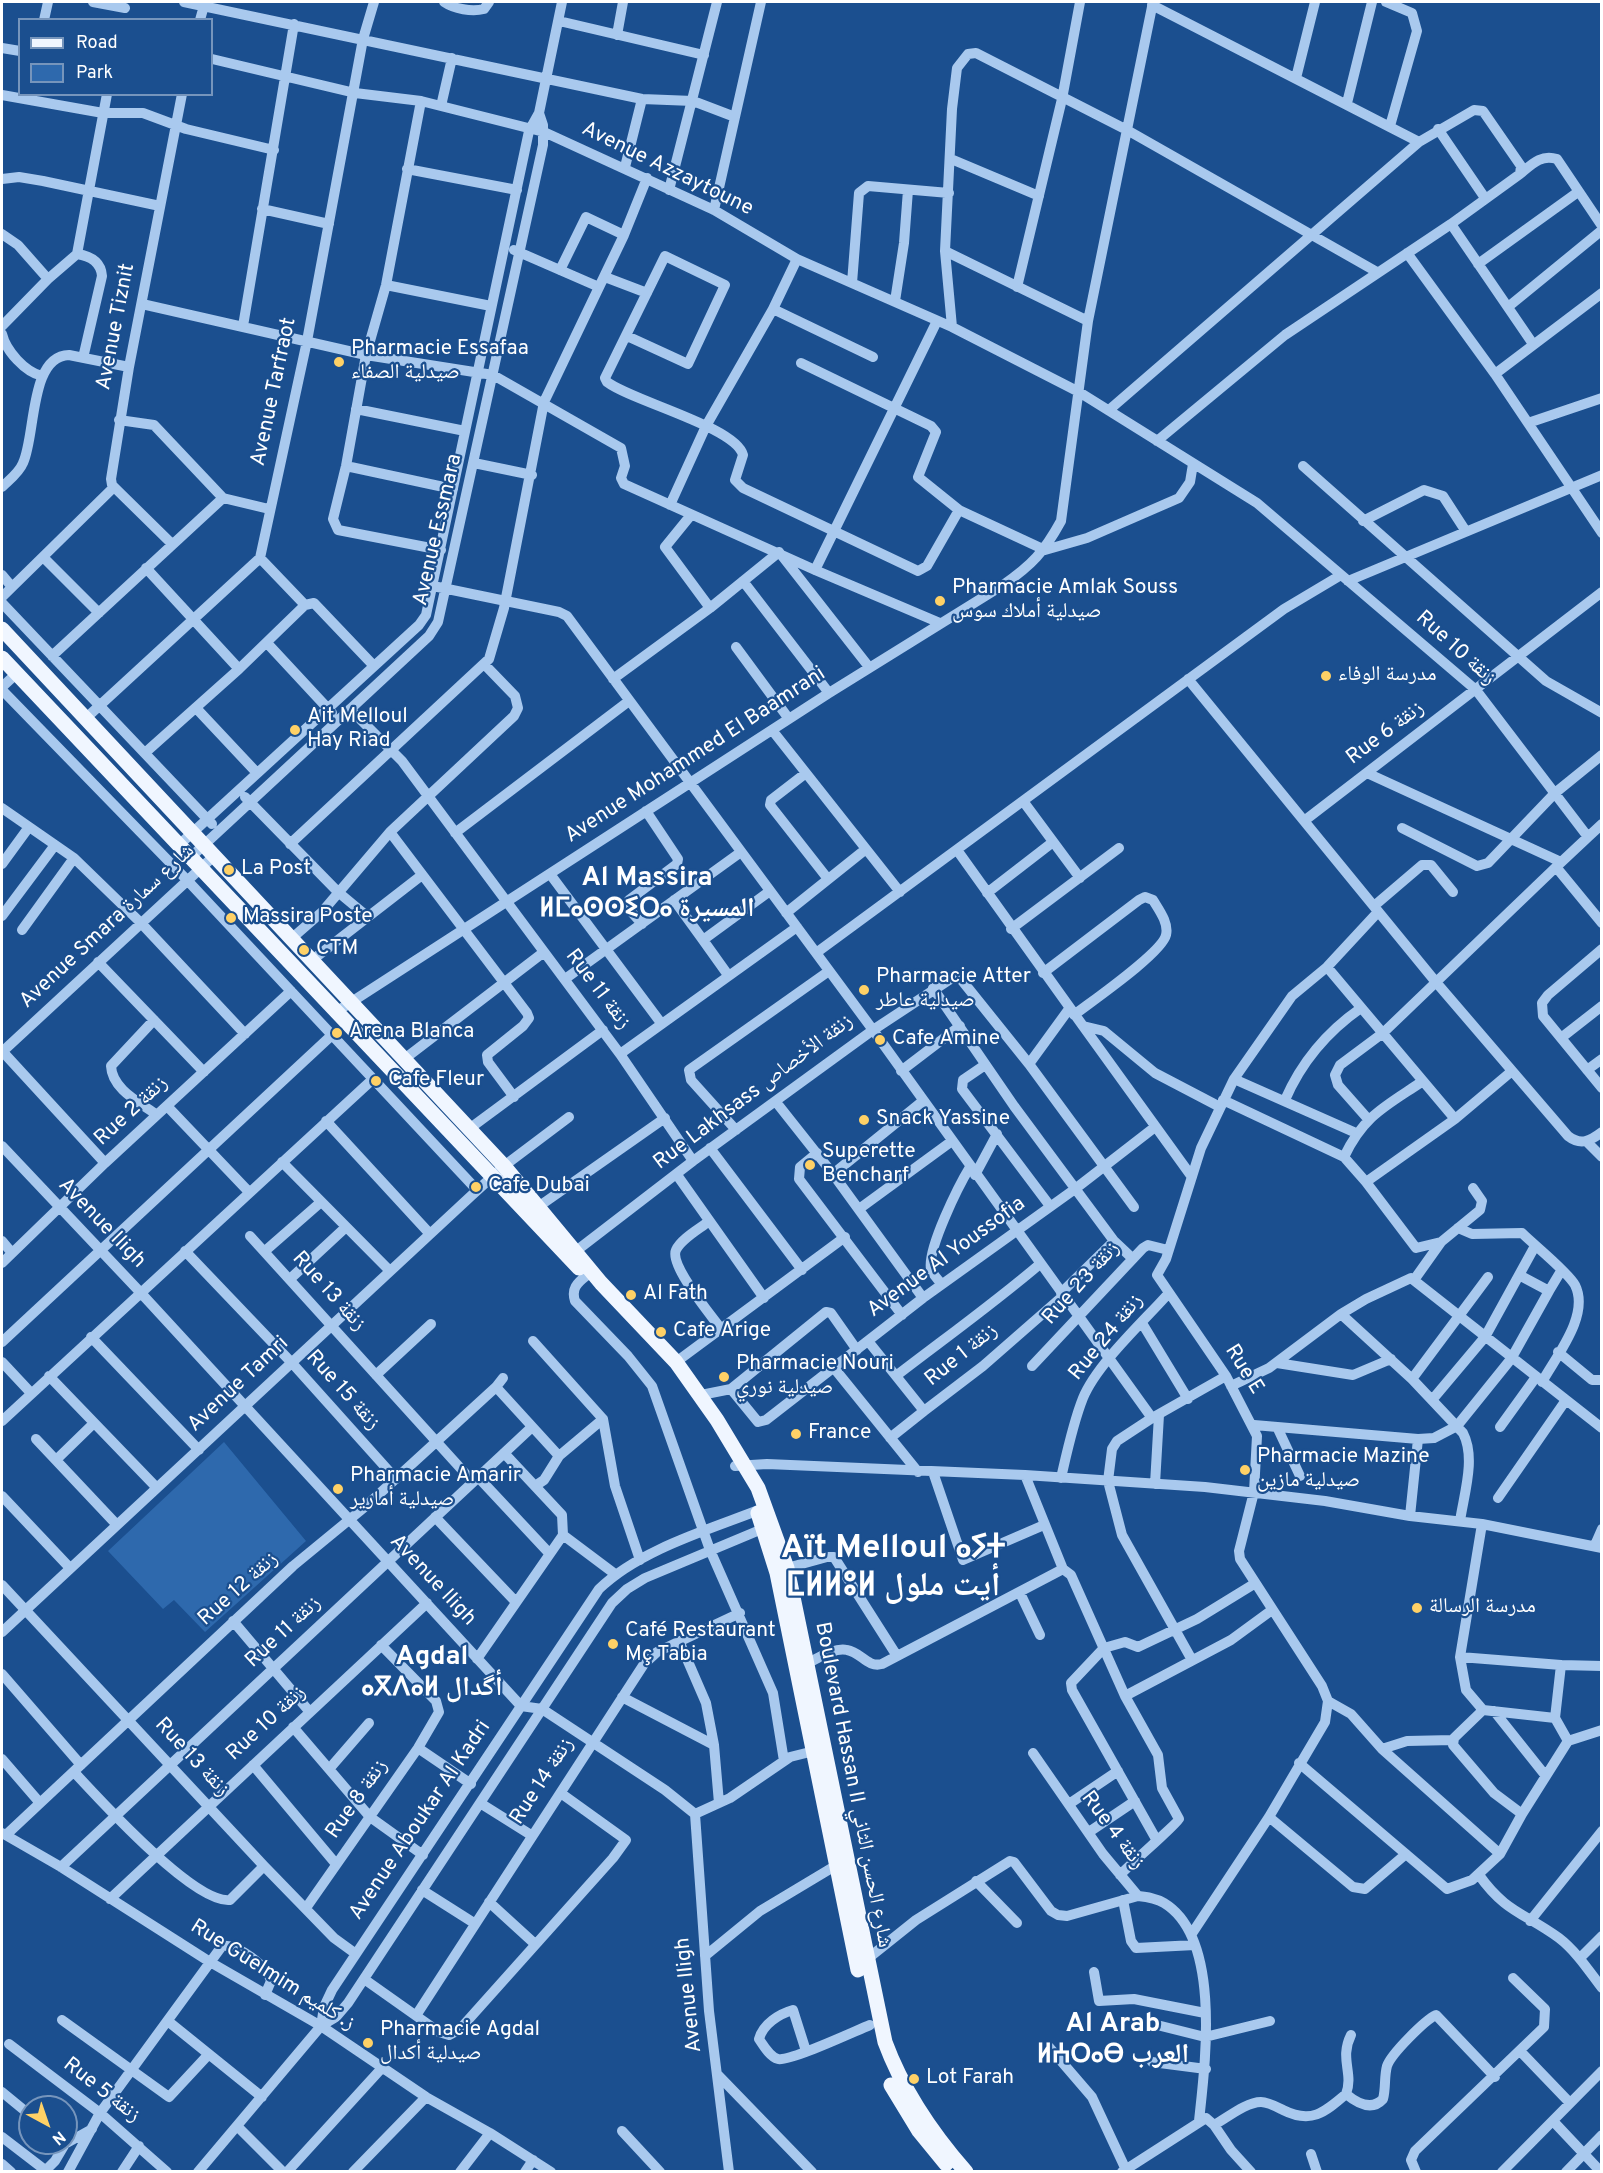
<!DOCTYPE html>
<meta charset="utf-8">
<style>
body{margin:0}
#map{position:relative;width:1603px;height:2173px;overflow:hidden;background:#1b4f8f;font-family:Overpass,sans-serif}
canvas{display:block}
.frame{position:absolute;inset:0;border:3px solid #fff;pointer-events:none}
.legend{position:absolute;left:18px;top:18px;width:195px;height:78px;box-sizing:border-box;background:#1b4f8f;border:2px solid #7695bc;margin:0;padding:8px 10px;list-style:none;font-size:18px;color:#fff}
.legend li{display:flex;align-items:center;gap:12px;height:30px}
.legend b{width:30px;border:2px solid #7695bc}
.north{position:absolute;left:18px;top:2095px;width:60px;height:60px;box-sizing:border-box;background:#1b4f8f;border:2px solid #7695bc;border-radius:50%;rotate:140deg;font-size:16px;font-weight:700;line-height:24px;text-align:center;color:#fff}
.north::after{content:'';display:block;margin:auto;width:21px;height:27px;background:#ffd166;clip-path:polygon(50% 0,100% 100%,50% 72%,0 100%)}
</style>
<div id="map">
<canvas width="1603" height="2173"></canvas>
<div class="frame"></div>
<ul class="legend">
<li><b style="height:8px;background:#f0f6ff"></b>Road</li>
<li><b style="height:16px;background:#2e69ad"></b>Park</li>
</ul>
<div class="north">N</div>
</div>
<script>
const c = document.querySelector('canvas').getContext('2d');
c.lineJoin = 'round';
function fillPath(path, color) {
  c.fillStyle = color;
  c.fill(path, 'evenodd');
}
function stroke(path, color, width, dash) {
  c.strokeStyle = color;
  c.lineWidth = width;
  c.lineCap = dash ? 'butt' : 'round';
  c.setLineDash(dash || []);
  c.stroke(path);
}
function drawText(font, color, halo, rows, align = 'center') {
  c.font = font + ' Overpass,"Noto Naskh Arabic","Noto Sans Tifinagh",sans-serif';
  c.lineWidth = 4.5;
  c.setLineDash([]);
  c.textBaseline = 'middle';
  c.strokeStyle = halo;
  c.fillStyle = color;
  for (const [text, x, y, turn = 0] of rows) {
    c.save();
    c.translate(x, y);
    c.rotate((+turn || 0) * Math.PI / 180);
    c.textAlign = isNaN(turn) ? turn : align;
    if (halo) c.strokeText(text, 0, 0);
    c.fillText(text, 0, 0);
    c.restore();
  }
}
const green = new Path2D(`
 M224 1442 306 1541 205 1632 174 1600 163 1609 108 1551Z`);
const minor = new Path2D(`
 M93 2 125 8
 M184 2 642 99 693 101 735 117
 M444 2C454 9 472 12 484 9L489 2
 M1386 2 1412 13 1417 31 1390 126
 M1152 5 1419 142
 M44 20 48 2
 M200 20 205 2
 M559 21 704 55
 M617 35 623 2
 M2 48 20 51
 M212 59 355 93 421 101 544 132 714 210 797 259 952 327 1079 392 1257 503 1476 690 1588 837 1602 824
 M1296 78 1315 2
 M2 95 103 113H143L186 129 274 150
 M421 101 386 285 366 355 346 466 333 519 338 530 441 550
 M1347 103 1372 2
 M441 106 452 58
 M1438 129 1485 198
 M951 159 1039 196
 M625 167 642 99
 M407 169 517 190
 M1520 174C1532 164 1541 154 1557 159L1602 226
 M2 179 19 177 43 181 160 206
 M669 190 717 2
 M262 209 329 224
 M714 210 761 2
 M1451 224 1533 344
 M2 234 18 245 48 279 77 254C90 256 101 262 102 276L83 358
 M514 250 599 287
 M945 251 1088 321
 M1407 253 1495 374 1602 533
 M77 254 107 94
 M1478 264 1578 192
 M560 270 586 217 624 235
 M605 277 647 293
 M852 283 859 193 868 186 949 193
 M386 285 491 306
 M1017 287 1062 99 1080 2
 M895 301 904 243 908 190
 M142 304 366 355 493 375 621 448 625 466 621 478 624 484 815 570 940 623
 M1508 307 1602 230
 M773 309 873 357
 M2 326 48 279
 M243 326 294 24
 M952 327 945 251 952 109 957 68 968 54 976 53 1127 130 1377 272
 M2 334C6 351 25 372 42 376
 M627 336 688 364 725 285 665 256 605 378 607 382C632 401 736 427 743 455L735 480 743 488 918 571 927 566 959 510
 M801 363 931 426 936 432 918 477 959 510 1045 550 1087 538 1179 498 1190 482 1193 464
 M1495 374 1602 293
 M356 409 465 431
 M1109 410 1419 142 1474 110 1483 111 1521 166 1520 174 1451 224 1285 335 1157 441
 M119 420 154 425 223 498 269 509
 M1528 423 1602 398
 M474 463 532 475
 M346 466 453 489
 M1303 466 1546 681 1602 713
 M2 487C9 480 19 473 23 463 36 436 29 356 69 355L129 367
 M670 505 706 426 773 309 797 259
 M691 515 665 547 710 608
 M1363 521 1424 490 1443 496 1465 530
 M172 544 112 485 111 479 129 367 182 94
 M43 557 99 613
 M260 558 305 605 314 603 374 666
 M146 568 239 669
 M815 570 937 321
 M2 575 12 587
 M743 581 829 693
 M1348 581 1602 475
 M433 586 559 612 567 616 873 1030 1152 1418
 M2 597 114 487
 M2 603 212 824
 M267 643 332 713
 M736 647 789 719
 M52 656 223 498
 M613 679 710 608 779 552 869 667
 M1188 679 1435 981 1568 1136C1581 1146 1590 1141 1602 1132
 M2 687 16 674
 M2 690 187 880 477 1190
 M196 708 257 773
 M350 709 402 761 620 1054 693 1161
 M85 719 260 558 307 341 363 39 374 2
 M772 730 900 892
 M146 752 239 669 305 605
 M806 773 771 800 770 805 828 879
 M1367 773 1561 862
 M245 797 338 892 368 917
 M1023 801 1080 878
 M2 808 74 858 22 930
 M1304 821 1602 592
 M1402 828 1477 866 1488 863 1555 793 1602 755
 M390 832 527 1013 529 1018 523 1026 487 1055 488 1062 514 1097
 M455 833 629 701
 M290 844 489 659 504 608 544 402 624 235 647 178
 M179 845 419 625 426 615 529 131 539 113 562 2
 M957 850 1083 1026 1104 1031 1155 1073 1220 1107
 M191 857 429 636 438 622 543 145V125L539 113
 M74 858 141 923 245 1034
 M2 864 29 827
 M1556 867 1588 837
 M550 874 661 1023
 M987 893 1053 842
 M674 900 703 940
 M1374 906 1422 865H1431L1453 892
 M786 913 866 849
 M2 916 55 845
 M642 924 628 908 629 900 677 864 678 859 646 811
 M1011 929 1119 848
 M291 939 322 912 390 832 514 716 518 708 515 696 484 664
 M1602 949 1548 995 1542 1003 1543 1016 1602 1088
 M816 953 1284 609 1341 575
 M311 961 422 875
 M98 962 204 1072
 M1327 967 1455 1119
 M1043 973 1139 900 1145 897 1153 900C1159 910 1169 923 1166 935 1162 953 1092 1001 1074 1015
 M728 975 703 940 770 891
 M565 979 741 852
 M933 988 1014 1106 1114 1241 1132 1258
 M336 1012 829 693 1003 585C1032 565 1044 552 1061 521L1088 321 1153 2
 M154 1020 111 1066C112 1089 139 1102 157 1115
 M1083 1026 1192 1177
 M1561 1038 1602 1006
 M2 1051 105 1163
 M2 1052 214 856
 M620 1054 797 927
 M403 1060 544 952
 M1029 1064 1069 1009
 M985 1065 963 1080 962 1089 1050 1206
 M1587 1070 1602 1059
 M901 1071 960 1026
 M1234 1079 1356 1133
 M1223 1100 1344 1157 1366 1182 1455 1119 1512 1071
 M1285 1100C1301 1063 1328 1031 1361 1008
 M776 1102 833 1174 923 1298
 M167 1106 249 1192
 M1368 1119 1338 1085 1335 1075 1340 1065 1383 1033 1556 867 1602 923
 M326 1121 430 1234
 M469 1129 603 1030
 M736 1130 691 1080 689 1070 829 971
 M1587 1142 1602 1157
 M2 1146 140 1292 521 1706 542 1709 665 1790 695 1814 709 2011 729 2172
 M710 1148 802 1270
 M817 1153 800 1167 799 1179 902 1315
 M1344 1157C1364 1115 1386 1106 1423 1081
 M282 1162 390 1271
 M833 1174 923 1101
 M677 1175 764 1298
 M975 1175 997 1134
 M1366 1182 1416 1248 1441 1242
 M538 1207 665 1118
 M859 1209 952 1141
 M708 1222C699 1229 681 1239 676 1250 669 1265 711 1315 721 1329
 M1458 1228 1472 1234 1522 1233C1534 1245 1568 1272 1575 1285 1590 1315 1557 1355 1542 1382
 M250 1236 473 1482
 M2 1241 12 1253
 M185 1251 292 1363 396 1479
 M265 1251 321 1202
 M576 1251 693 1161 873 1030 955 976 960 978 1029 1064 1134 1207
 M2 1263 105 1163 291 991
 M586 1276C577 1283 571 1289 575 1301L628 1356 652 1386 710 1550 773 1693 784 1761
 M290 1279 346 1227
 M1414 1280 1441 1242 1480 1210 1482 1201 1473 1188
 M942 1284C938 1280 933 1275 931 1269 927 1249 959 1185 970 1167
 M1549 1291 1561 1271
 M1061 1293 1114 1241
 M1341 1314 1412 1379 1463 1433C1476 1458 1464 1494 1460 1521
 M1142 1323 1188 1399
 M91 1337 199 1450
 M533 1341 603 1419
 M868 1341 924 1411 983 1366 1063 1296
 M2 1342 332 1035
 M1558 1352 1592 1380H1602
 M2 1362 31 1393
 M676 1362 845 1237
 M1277 1363 1353 1375 1391 1359
 M1032 1366 1143 1248 1148 1245 1168 1250
 M834 1368 918 1472
 M376 1375 431 1324
 M49 1376 157 1488
 M896 1376C944 1339 993 1304 1040 1264
 M1412 1379 1488 1277
 M1231 1386 1269 1368 1341 1314 1366 1299 1411 1278 1602 1428
 M496 1387 559 1456 544 1480 535 1486
 M731 1389 758 1422 766 1420 923 1298 1075 1189 1155 1127
 M701 1395 731 1389 826 1312 831 1313 857 1350
 M1432 1400 1485 1337 1535 1246
 M2 1421 373 1079
 M1254 1425 1418 1439 1434 1438 1457 1426 1511 1359 1549 1291 1519 1275
 M1500 1427 1536 1377
 M1278 1429 1300 1476
 M890 1438 924 1411
 M36 1439 117 1525
 M504 1453 562 1515 563 1535 615 1574
 M559 1456 603 1419 615 1486 640 1560
 M56 1460 94 1423
 M735 1466 767 1464 1025 1475 1205 1487 1325 1501 1410 1516 1482 1524 1602 1548
 M933 1472 963 1560 1044 1525
 M1025 1475 1063 1569 1071 1575 1125 1696 1158 1755 1162 1788 1179 1819C1178 1823 1128 1866 1120 1875
 M478 1477 549 1553
 M1061 1478C1067 1452 1073 1423 1083 1398 1097 1364 1143 1322 1168 1294
 M1155 1484 1159 1415
 M2 1496 70 1568
 M1498 1498 1566 1400
 M1410 1516 1418 1439
 M435 1517 515 1601
 M1482 1524 1460 1657 1466 1690 1483 1710 1555 1718 1568 1741
 M1595 1545 1602 1529
 M787 1568 827 1557H834L897 1656
 M2 1585 264 1866 334 1938 356 1954
 M1020 1593 1040 1635
 M233 1621 309 1711
 M2 1632 471 1196 504 1166 569 1117
 M680 1643 706 1703 714 1745 719 1803
 M1460 1657 1561 1665 1602 1666
 M477 1659 563 1535
 M1192 1660 1122 1535 1108 1481 1112 1449 1117 1441 1152 1418 1226 1376
 M806 1664C817 1659 834 1647 847 1650 861 1652 867 1668 882 1664L1063 1569
 M2 1674 81 1765
 M1125 1696 1231 1640 1272 1610
 M622 1697 714 1745
 M1328 1701 1351 1714 1382 1749 1500 1854
 M1483 1710 1454 1738 1453 1745 1494 1793 1522 1814
 M1494 1711 1545 1775
 M1555 1718 1561 1665
 M293 1727 370 1817 423 1855
 M418 1748 471 1784
 M1382 1749 1407 1741 1453 1740
 M1033 1753 1103 1854 1138 1896C1147 1897 1156 1898 1164 1903 1222 1938 1205 2065 1199 2121
 M2 1759 40 1803
 M1299 1763 1447 1889 1472 1880 1500 1854 1522 1814 1568 1741 1602 1730
 M253 1765 336 1864
 M330 1768 369 1723
 M74 1772C100 1800 194 1904 230 1900L264 1866
 M480 1803 531 1835
 M1069 1804 1118 1771
 M695 1814 730 1798 790 1757 818 1750
 M1269 1817 1353 1887 1365 1889 1406 1854
 M1089 1832 1135 1801
 M2 1833 61 1867 210 1962 321 2026 426 2097 490 2133 551 2172
 M6 1835 293 1566 366 1506 496 1387 503 1378
 M1156 1839 1072 1690 1071 1683 1104 1648 1125 1642 1138 1647 1197 1619 1254 1584
 M61 1867 532 1427
 M1479 1875C1506 1913 1525 1913 1559 1938 1576 1951 1589 1971 1602 1988
 M976 1881 1017 1923
 M422 1890 474 1923
 M110 1899 427 1603
 M1123 1900 1131 1941 1136 1948 1195 1945
 M489 1902 535 1944
 M306 1908 418 1748 439 1712 436 1701 381 1645
 M1530 1921 1602 1831
 M1191 1935 1269 1817 1325 1722 1328 1701 1322 1686 1240 1559 1239 1551 1254 1492 1257 1436 1226 1376 1157 1275 1166 1259 1201 1148 1234 1079 1292 996 1327 967 1378 912
 M705 1956 760 1911 840 1863
 M1580 1958 1602 1936
 M866 1960 916 1920 1010 1861 1014 1862 1051 1911 1058 1915 1067 1916 1138 1896
 M1094 1972 1099 2001 1134 1999 1205 2013
 M364 1979 439 2032 449 2035 460 2029 613 1858 626 1840 562 1794
 M417 2014 644 1664 657 1652 740 1613
 M62 2020 169 2097 208 2055
 M169 2022 262 2097
 M321 2026 324 2007 332 1990 599 1589C640 1549 711 1529 764 1508
 M1161 2026 1205 2037 1270 2021
 M1351 2035C1339 2059 1354 2073 1346 2094 1358 2104 1372 2111 1383 2099 1386 2088 1384 2077 1387 2066 1391 2054 1425 2020 1436 2015L1495 2077
 M9 2044 100 2113 167 2172
 M1049 2047 1092 2097 1127 2172
 M806 2051 793 2010C779 2014 763 2024 759 2039 763 2045 770 2057 778 2059 789 2062 855 2031 870 2025
 M1521 2052 1570 2103
 M1152 2062 1206 2069
 M717 2074 812 2172
 M2 2092 30 2115
 M1553 2121 1601 2172
 M1214 2125 1231 2150 1251 2172
 M237 2126 283 2172
 M622 2131 660 2172
 M2 2137 45 2170
 M1311 2154 1317 2172
 M2 2164 11 2172
 M44 2172 55 2161 65 2144 92 2129
 M68 2172 100 2113 222 1946C237 1943 268 1967 271 1981L265 1995
 M122 2172 139 2146
 M198 2172 321 2026 336 2017 348 2003 612 1603 627 1589 645 1578 767 1527
 M287 2172 381 2069
 M353 2172 426 2097
 M460 2172 490 2133
 M525 2172 533 2160
 M1122 2172 1206 2118 1214 2125C1227 2118 1246 2102 1261 2102 1268 2102 1277 2107 1283 2110 1311 2124 1324 2113 1346 2094
 M1416 2172 1411 2160 1415 2151 1544 2027 1545 2009 1513 1978
 M1502 2172 1602 2071
 M1566 2172 1602 2135`);
const major = new Path2D(`
 M2 629 504 1166 601 1283 676 1362 717 1420 758 1488 787 1568 885 2042C903 2091 931 2132 966 2172
 M2 658 579 1268
 M758 1513 777 1573 858 1970
 M891 2085 919 2131 946 2164`);
const markers = [
 [339,362,6,"#ffd166"],
 [940,601,6,"#ffd166"],
 [1326,676,6,"#ffd166"],
 [295,730,6,"#ffd166"],
 [229,870,6,"#ffd166"],
 [231,918,6,"#ffd166"],
 [304,950,6,"#ffd166"],
 [864,990,6,"#ffd166"],
 [337,1033,6,"#ffd166"],
 [880,1040,6,"#ffd166"],
 [376,1081,6,"#ffd166"],
 [864,1120,6,"#ffd166"],
 [810,1165,6,"#ffd166"],
 [476,1187,6,"#ffd166"],
 [631,1295,6,"#ffd166"],
 [661,1332,6,"#ffd166"],
 [724,1377,6,"#ffd166"],
 [796,1434,6,"#ffd166"],
 [1245,1470,6,"#ffd166"],
 [338,1489,6,"#ffd166"],
 [1417,1608,6,"#ffd166"],
 [613,1644,6,"#ffd166"],
 [368,2043,6,"#ffd166"],
 [914,2079,6,"#ffd166"]
];
const streetNames = [
 ["Avenue Azzaytoune",667,170,26],
 ["Avenue Tiznit",117,327,-79],
 ["Avenue Tarfraot",275,392,-78],
 ["Avenue Essmara",439,530,-77],
 ["Rue 10 زنقة",1455,649,42],
 ["Rue 6 زنقة",1386,734,-37],
 ["Avenue Mohammed El Baamrani",696,756,-33],
 ["Avenue Smara شارع سمارة",108,927,-43],
 ["Rue 11 زنقة",597,990,53],
 ["Rue Lakhsass زنقة الأخصاص",754,1093,-37],
 ["Rue 2 زنقة",132,1112,-43],
 ["Avenue Iligh",101,1224,46],
 ["Avenue Al Youssofia",947,1258,-36],
 ["Rue 23 زنقة",1082,1284,-48],
 ["Rue 13 زنقة",328,1292,48],
 ["Rue 24 زنقة",1107,1338,-51],
 ["Rue 1 زنقة",962,1356,-39],
 ["Rue E",1243,1370,58],
 ["Avenue Tamri",239,1385,-43],
 ["Rue 15 زنقة",342,1391,48],
 ["Avenue Iligh",432,1581,47],
 ["Rue 12 زنقة",239,1590,-42],
 ["Rue 11 زنقة",284,1633,-43],
 ["Rue 10 زنقة",267,1724,-43],
 ["Rue 13 زنقة",191,1758,47],
 ["Rue 14 زنقة",543,1782,-57],
 ["Boulevard Hassan II شارع الحسن الثاني",852,1785,79],
 ["Rue 8 زنقة",358,1800,-55],
 ["Avenue Aboukar Al Kadri",421,1821,-56],
 ["Rue 4 زنقة",1112,1831,53],
 ["Rue Guelmim ز. كلميم",272,1976,32],
 ["Avenue Iligh",690,1995,-96],
 ["Rue 5 زنقة",101,2091,38]
];
const poiNames = [
 ["Pharmacie Essafaa",351,350],
 ["صيدلية الصفاء",351,374],
 ["Pharmacie Amlak Souss",952,589],
 ["صيدلية أملاك سوس",952,613],
 ["مدرسة الوفاء",1338,676],
 ["Ait Melloul",307,718],
 ["Hay Riad",307,742],
 ["La Post",241,870],
 ["Massira Poste",243,918],
 ["CTM",316,950],
 ["Pharmacie Atter",876,978],
 ["صيدلية عاطر",876,1002],
 ["Arena Blanca",349,1033],
 ["Cafe Amine",892,1040],
 ["Cafe Fleur",388,1081],
 ["Snack Yassine",876,1120],
 ["Superette",822,1153],
 ["Bencharf",822,1177],
 ["Cafe Dubai",488,1187],
 ["Al Fath",643,1295],
 ["Cafe Arige",673,1332],
 ["Pharmacie Nouri",736,1365],
 ["صيدلية نوري",736,1389],
 ["France",808,1434],
 ["Pharmacie Mazine",1257,1458],
 ["صيدلية مازين",1257,1482],
 ["Pharmacie Amarir",350,1477],
 ["صيدلية أمارير",350,1501],
 ["مدرسة الرسالة",1429,1608],
 ["Café Restaurant",625,1632],
 ["Mç Tabia",625,1656],
 ["Pharmacie Agdal",380,2031],
 ["صيدلية أكدال",380,2055],
 ["Lot Farah",926,2079]
];
const districtNames = [
 ["Al Massira",647,880],
 ["ⵍⵎⴰⵙⵙⵉⵔⴰ المسيرة",647,911],
 ["Agdal",432,1659],
 ["ⴰⴳⴷⴰⵍ أگدال",432,1690],
 ["Al Arab",1113,2026],
 ["ⵍⵄⵔⴰⴱ العرب",1113,2057]
];
const townNames = [
 ["Aït Melloul ⴰⵢⵜ",893,1550],
 ["ⵎⵍⵍⵓⵍ أيت ملول",893,1588]
];
fillPath(green, '#2e69ad');
stroke(minor, '#a9c9ee', 10);
stroke(major, '#f0f6ff', 15);
for (const [x, y, r, color] of markers) {
  const dot = new Path2D();
  dot.arc(x, y, r, 0, 2 * Math.PI);
  c.fillStyle = color;
  c.fill(dot);
  stroke(dot, '#1b4f8f', 2);
}
drawText('21px', '#fff', '#1b4f8f', streetNames);
drawText('21px', '#fff', '#1b4f8f', poiNames, 'left');
drawText('bold 27px', '#fff', '#1b4f8f', districtNames);
drawText('bold 33px', '#fff', '#1b4f8f', townNames);
</script>
